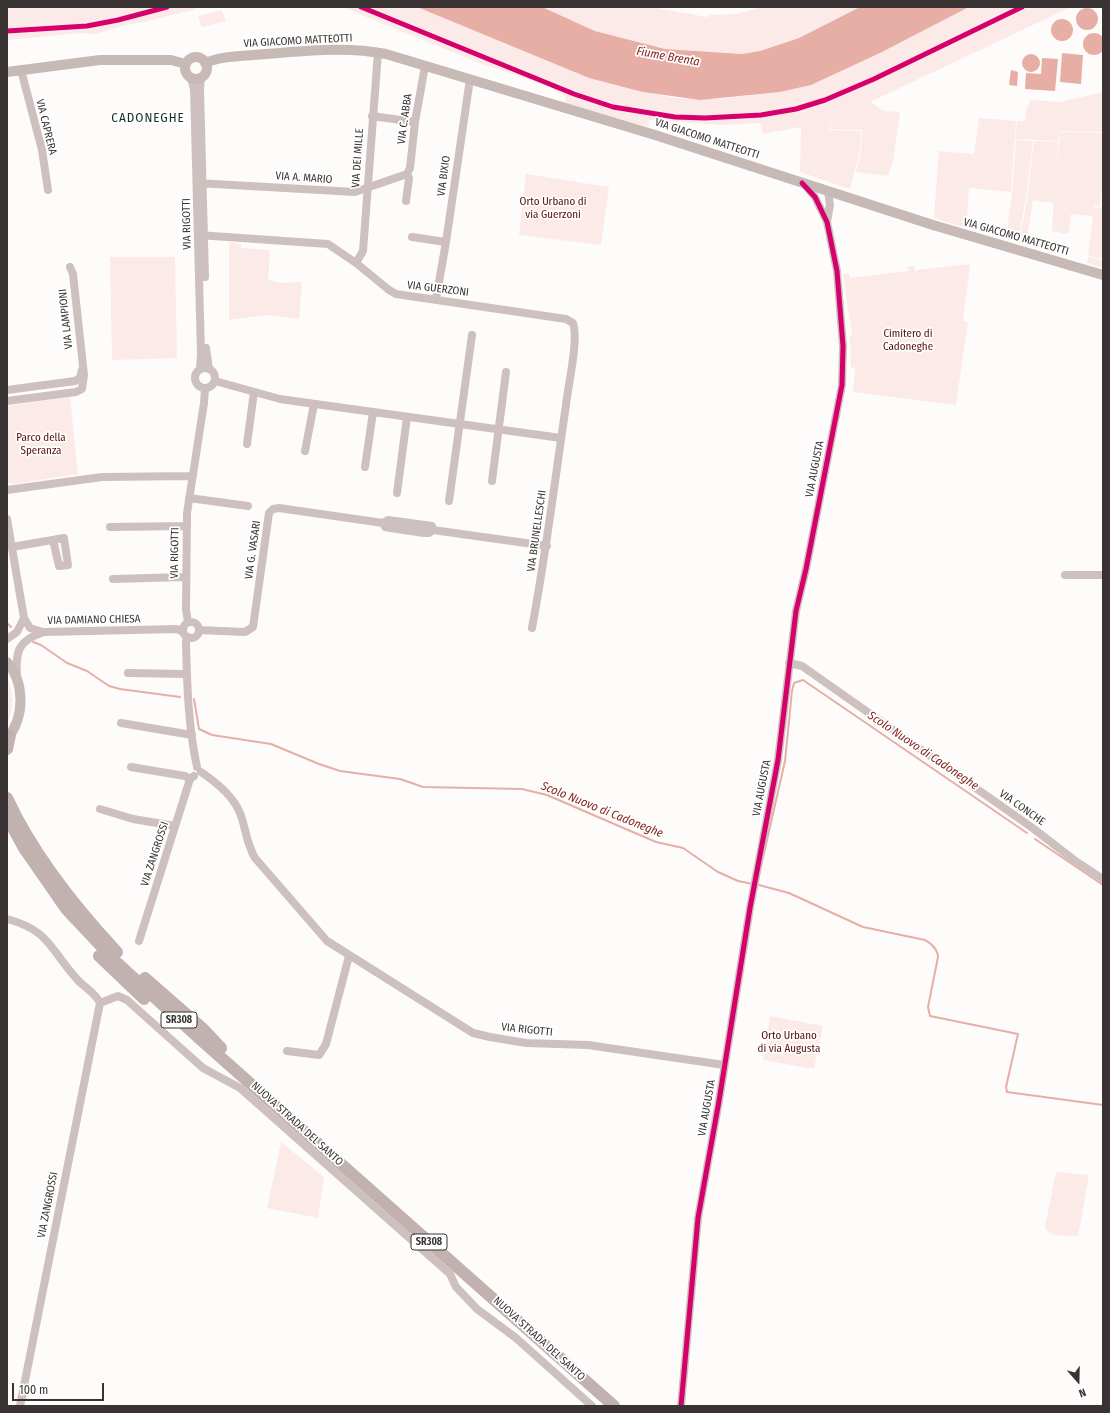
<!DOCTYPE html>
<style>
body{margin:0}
#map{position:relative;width:1110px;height:1413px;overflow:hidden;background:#fdfcfb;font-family:"Fira Sans Condensed",sans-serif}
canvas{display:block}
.frame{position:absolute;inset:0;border:8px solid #393433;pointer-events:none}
.north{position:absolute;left:1058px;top:1361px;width:40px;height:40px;-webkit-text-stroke:3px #fff;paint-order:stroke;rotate:160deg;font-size:11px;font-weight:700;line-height:16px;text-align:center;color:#393433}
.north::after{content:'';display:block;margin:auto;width:14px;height:18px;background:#393433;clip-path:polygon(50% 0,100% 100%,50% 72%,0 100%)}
.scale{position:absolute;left:12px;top:1383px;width:92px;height:18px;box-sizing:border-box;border:2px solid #393433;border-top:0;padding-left:5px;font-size:12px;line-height:14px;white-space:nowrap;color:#393433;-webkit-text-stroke:3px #fff;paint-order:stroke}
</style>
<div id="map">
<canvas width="1110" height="1413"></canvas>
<div class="frame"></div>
<div class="north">N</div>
<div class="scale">100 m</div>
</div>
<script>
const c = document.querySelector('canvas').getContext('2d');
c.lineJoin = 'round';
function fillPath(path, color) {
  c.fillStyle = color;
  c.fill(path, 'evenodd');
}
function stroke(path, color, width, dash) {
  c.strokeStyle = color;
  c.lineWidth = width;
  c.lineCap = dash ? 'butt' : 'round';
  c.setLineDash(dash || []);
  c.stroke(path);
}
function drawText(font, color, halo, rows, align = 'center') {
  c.font = font + ' "Fira Sans Condensed",sans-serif';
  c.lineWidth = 3.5;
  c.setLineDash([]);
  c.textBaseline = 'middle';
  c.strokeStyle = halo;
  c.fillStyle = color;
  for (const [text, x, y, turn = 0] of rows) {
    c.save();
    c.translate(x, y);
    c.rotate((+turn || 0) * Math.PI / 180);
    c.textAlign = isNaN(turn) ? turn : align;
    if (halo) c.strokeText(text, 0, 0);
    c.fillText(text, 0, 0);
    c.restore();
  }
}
const green = new Path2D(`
 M7 7H198L193 10 144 22 126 25 96 34 80 33 7 40Z
 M342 7H417L589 78 664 96 684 99H719L780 92 811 85 880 53 969 7H1071L870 102 884 111 900 112 893 162 888 176 856 172 861 151 862 130 831 129 830 118V130L861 131 860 151 850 189 800 172 801 127 763 134 760 123 722 125 649 120V127L564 104 566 97 546 85 480 63Z
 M542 7H650L707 17 710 15 737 14 762 7H860L799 38 760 51 742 54 665 49 595 31Z
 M222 10 226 21 202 27 198 16Z
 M1103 92V132L1060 131 1058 141 1015 139 1017 121H1025L1027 107 1031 100 1060 102Z
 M979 118 1016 121 1011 192 969 188 966 228 934 218 939 151 974 154 970 186Z
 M1060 132 1103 133V183L1100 206 1094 205 1093 207 1103 208V259L1088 256 1093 214 1092 216 1071 214 1068 234 1052 231 1054 195 1053 203 1033 200 1026 244 1019 243 1027 199 1034 141 1058 142 1057 164Z
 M1016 140 1033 141 1026 197 1018 242 1006 238 1012 192Z
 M526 174 609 187 601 245 519 235Z
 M229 242 241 244V248L270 250 268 280 280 283 302 282 299 319 266 315 229 320Z
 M110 257H175L177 358 112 360Z
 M1088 257 1103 260V268L1087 263Z
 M970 264 963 321 968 322 956 405 853 392 855 367 851 368 850 336H852L843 274 849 273 850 278 908 271 907 267 914 266 915 272 917 270Z
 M70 397 78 474 14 484 8 483 7 406Z
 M7 677C13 691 15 709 7 723Z
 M770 1016 823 1026 814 1069 763 1060Z
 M281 1142 324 1177 318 1218 267 1208Z
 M1056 1172 1089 1175 1078 1236C1067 1235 1050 1239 1045 1227Z`);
const water = new Path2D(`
 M417 7H542L595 31 665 49 742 54 760 51 799 38 860 7H969L880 53 811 85 780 92 700 100 643 92 589 78Z
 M1076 19a11 11 0 1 1 22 0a11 11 0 1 1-22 0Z
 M1051 30a11 11 0 1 1 22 0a11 11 0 1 1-22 0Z
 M1083 44a11 11 0 1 1 22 0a11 11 0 1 1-22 0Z
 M1062 53 1083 55 1081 84 1060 82Z
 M1022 63a9 9 0 1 1 18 0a9 9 0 1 1-18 0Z
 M1042 58 1058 59 1055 91 1025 89 1026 73 1041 74Z
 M1011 70 1018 72 1017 86 1009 85Z`);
const stream = new Path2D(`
 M7 623 11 627
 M33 642 41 645 67 663 87 671 109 686 120 689 180 697
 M194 699 199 729 212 735 271 744 319 764 340 771 400 779 423 787 522 789 547 795 656 842 683 848 718 872 738 881 753 884
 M1035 839 1103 885
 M757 884 785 761 792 691 794 683 803 680 1027 833
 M759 885 789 893 863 927 925 940C931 943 938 950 938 957L928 1007 930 1016 1018 1034 1006 1087 1007 1092 1103 1105`);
const minor = new Path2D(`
 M21 70 42 150 48 190
 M191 78 194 89 201 354 200 369
 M201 78 200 89 205 277
 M372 116 415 122
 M407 174 410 168 415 122 425 66
 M197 183 355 192 407 174
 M406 201 409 178 407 174
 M827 222 830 205 828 191
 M198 235 328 244 356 263 389 290 396 294 566 319 573 323C579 340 568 385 566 405 555 479 546 554 532 628
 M412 237 446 242 470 79
 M356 263 363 251 378 52
 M436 299 446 242
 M206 348 209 369
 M195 378a10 10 0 1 1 20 0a10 10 0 1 1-20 0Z
 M215 381 280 399 301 402 561 438
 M7 390 75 381 80 378 82 370
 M7 401 76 392 82 389 84 375 73 274 70 267
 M247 444 254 392
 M305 451 314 404
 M365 467 373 412
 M492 481 506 372
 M7 490 102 477 193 476
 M397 493 407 417
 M189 498 248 506
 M449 501 472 335
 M7 519 24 618 30 628 43 632
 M383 523 388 520 432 526 433 530 547 546
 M110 527 187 526
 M12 547 64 538 68 565 59 566 53 540
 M1065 575H1103
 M113 579 185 577
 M183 630a8 8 0 1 1 16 0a8 8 0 1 1-16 0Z
 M188 622 186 610 187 513 204 403 205 389
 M199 630 245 632 253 627 269 513 273 509 279 508 383 523 385 527 390 528 424 533H429L433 530
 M188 637 186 641C187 683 188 726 197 767
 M7 639 17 632 24 618
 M789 663 802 666 1034 829 1074 860 1103 879
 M128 673 187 674
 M17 679C16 652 16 641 44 632L177 629 183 632
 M121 723 192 735
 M131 767 185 776 190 779
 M201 772C216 782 233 796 240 813 246 828 246 843 255 858L327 941 473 1033 490 1037 526 1043 588 1045 724 1065
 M100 809 133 819 175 826
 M7 919C49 930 50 949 76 978 83 987 95 992 100 1003L20 1406
 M139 941 190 779 194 776
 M100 1003 118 996 127 1000 203 1068 240 1088 450 1274 456 1287 477 1309 516 1338 592 1406
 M287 1051 319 1055 326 1044 349 956
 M681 1406 698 1218 719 1101 750 908 778 760 796 611 806 569 842 385 843 346 837 271 827 222 815 197 803 183`);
const major = new Path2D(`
 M185 68a11 11 0 1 1 22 0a11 11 0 1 1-22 0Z
 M205 63C225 55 246 56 266 54 306 51 346 46 386 54L655 135 933 225 1103 275
 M7 72 100 60H171L186 64
 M7 662C25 683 25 717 7 739`);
const highway = new Path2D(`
 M7 749 10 735
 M7 798C34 856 74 906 117 952
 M7 817 24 848 67 910 115 961 200 1039 614 1406
 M99 956 144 999
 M145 978 202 1028 221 1048`);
const cycleway = new Path2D(`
 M361 7 574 94 613 107 675 117 705 118 761 115 796 109 825 100 874 79 1022 7
 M7 31 87 26 118 20 167 7
 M681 1406 698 1218 719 1101 750 908 778 760 796 611 806 569 842 385 843 346 837 271 827 222 815 197 802 183`);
const shields = [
 [179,1020,36],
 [429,1242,36]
];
const shieldNames = [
 ["SR308",179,1020],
 ["SR308",429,1242]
];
const streetNames = [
 ["VIA GIACOMO MATTEOTTI",298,41,-3],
 ["VIA C. ABBA",405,119,-82],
 ["VIA CAPRERA",46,127,76],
 ["VIA GIACOMO MATTEOTTI",707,139,18],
 ["VIA DEI MILLE",358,158,-86],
 ["VIA BIXIO",444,176,-82],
 ["VIA A. MARIO",304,178,4],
 ["VIA RIGOTTI",187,224,-91],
 ["VIA GIACOMO MATTEOTTI",1016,237,16],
 ["VIA GUERZONI",438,289,7],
 ["VIA LAMPIONI",66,319,-96],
 ["VIA AUGUSTA",815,469,-79],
 ["VIA BRUNELLESCHI",537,531,-82],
 ["VIA G. VASARI",253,550,-82],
 ["VIA RIGOTTI",175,553,-89],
 ["VIA DAMIANO CHIESA",94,620,-1],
 ["VIA AUGUSTA",762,788,-79],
 ["VIA CONCHE",1022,808,35],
 ["VIA ZANGROSSI",155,854,-72],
 ["VIA RIGOTTI",527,1030,6],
 ["VIA AUGUSTA",707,1108,-80],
 ["NUOVA STRADA DEL SANTO",297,1124,42],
 ["VIA ZANGROSSI",48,1205,-79],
 ["NUOVA STRADA DEL SANTO",539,1339,42]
];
const parkNames = [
 ["Orto Urbano di",553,202],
 ["via Guerzoni",553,215],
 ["Cimitero di",908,334],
 ["Cadoneghe",908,347],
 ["Parco della",41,438],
 ["Speranza",41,451],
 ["Orto Urbano",789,1036],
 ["di via Augusta",789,1049]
];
const waterNames = [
 ["Fiume Brenta",668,57,10],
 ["Scolo Nuovo di Cadoneghe",923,751,34],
 ["Scolo Nuovo di Cadoneghe",602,810,22]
];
const quarterNames = [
 ["CADONEGHE",148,118]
];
fillPath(green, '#fbeae7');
fillPath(water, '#e7aea6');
stroke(stream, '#e7aea6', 2);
stroke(minor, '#cdc0bf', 8);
stroke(major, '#c6b9b6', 10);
stroke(highway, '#c1b2b0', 12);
stroke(cycleway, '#d6006c', 5);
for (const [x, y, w] of shields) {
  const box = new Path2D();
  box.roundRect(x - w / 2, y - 8, w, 16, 3);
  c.fillStyle = '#fff';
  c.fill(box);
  stroke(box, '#393433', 1);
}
drawText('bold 10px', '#393433', null, shieldNames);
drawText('11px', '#393433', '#fff', streetNames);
drawText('11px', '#560d0b', '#fff', parkNames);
drawText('italic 12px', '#852620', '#fff', waterNames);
c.letterSpacing = '1px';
drawText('13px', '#11312a', '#fff', quarterNames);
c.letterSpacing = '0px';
</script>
